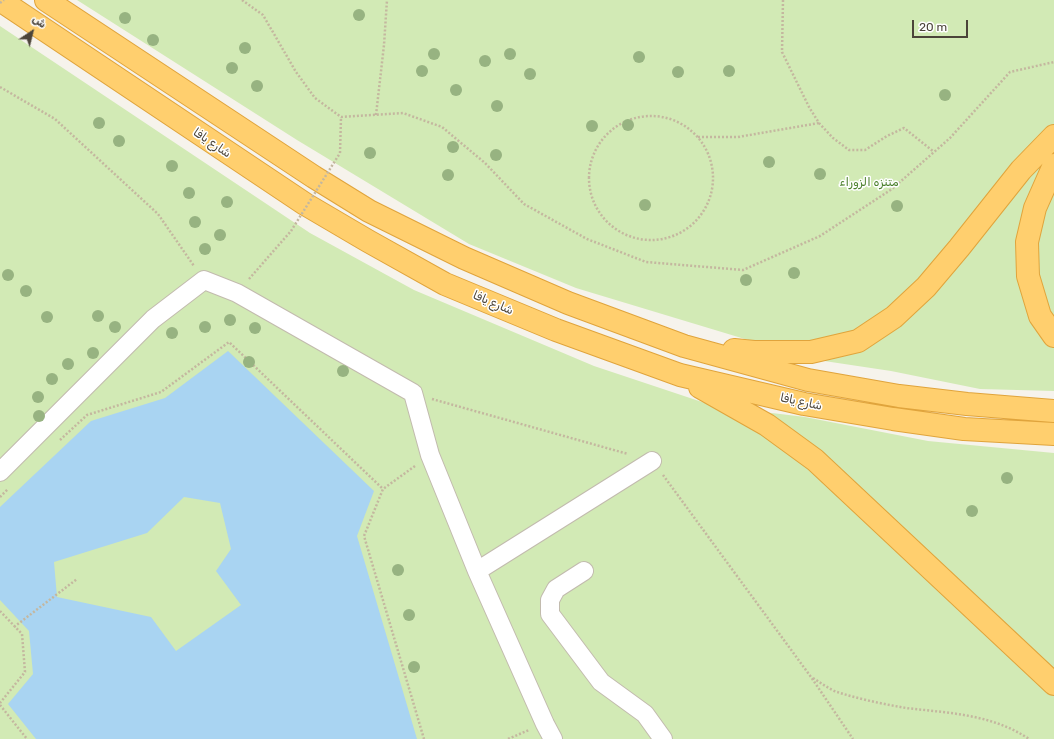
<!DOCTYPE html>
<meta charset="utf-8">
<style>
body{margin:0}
#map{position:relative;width:1054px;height:739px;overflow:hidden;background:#f6f3ec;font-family:Rubik,Cairo,sans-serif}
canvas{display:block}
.north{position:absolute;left:12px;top:12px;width:40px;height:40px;-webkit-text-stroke:3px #fff;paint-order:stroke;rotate:35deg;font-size:11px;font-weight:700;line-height:16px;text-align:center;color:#4b4439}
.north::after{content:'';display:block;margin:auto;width:14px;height:18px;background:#4b4439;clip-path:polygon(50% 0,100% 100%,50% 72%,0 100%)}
.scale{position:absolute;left:912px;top:20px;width:56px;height:18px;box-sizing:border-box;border:2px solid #4b4439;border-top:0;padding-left:5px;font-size:12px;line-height:14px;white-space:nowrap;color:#4b4439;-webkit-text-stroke:3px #fff;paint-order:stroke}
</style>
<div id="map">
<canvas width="1054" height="739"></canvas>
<div class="north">ش</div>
<div class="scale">20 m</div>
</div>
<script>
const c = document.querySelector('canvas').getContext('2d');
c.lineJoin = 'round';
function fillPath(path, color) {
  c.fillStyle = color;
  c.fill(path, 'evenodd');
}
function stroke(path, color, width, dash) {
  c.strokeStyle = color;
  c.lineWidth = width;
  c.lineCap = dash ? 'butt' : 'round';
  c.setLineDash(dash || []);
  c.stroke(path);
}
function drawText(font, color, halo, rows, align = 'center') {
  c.font = font + ' Rubik,Cairo,sans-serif';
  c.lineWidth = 3;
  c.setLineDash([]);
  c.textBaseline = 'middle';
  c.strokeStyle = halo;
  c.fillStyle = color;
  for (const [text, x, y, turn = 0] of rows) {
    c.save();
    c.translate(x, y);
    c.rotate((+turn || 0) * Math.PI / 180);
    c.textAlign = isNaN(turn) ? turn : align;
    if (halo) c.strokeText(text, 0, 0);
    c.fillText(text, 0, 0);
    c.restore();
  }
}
const green = new Path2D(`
 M77 0H1054V391L980 389 891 371 811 359 576 288 469 244 297 140Z
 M0 26 310 233 414 290 594 366 714 406 805 417 928 441 1054 453V739H0Z`);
const water = new Path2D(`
 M228 351 374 491 357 536 417 739H36L8 704 33 674 29 631 0 600V507L91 421 165 398ZM184 497 220 503 231 549 216 571 241 605 176 651 151 617 57 597 54 562 147 533Z`);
const path = new Path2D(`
 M242 0 263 15 296 72 315 98 341 117 403 113 442 127 485 163 524 204 587 239 646 262 743 270 820 236 892 189 950 138 1010 72 1054 62
 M783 0 782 52 809 107 819 123 833 138 849 150H865L887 136 904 128 934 152
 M0 87 55 119 158 214 194 266
 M376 115 384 45 387 0
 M589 178a62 62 0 1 1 124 0a62 62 0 1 1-124 0Z
 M698 137H738L819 123
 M340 153 341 117
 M249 279 291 231
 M432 399 628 454
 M60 440 87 415 161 392 229 342 383 489
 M415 466 383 489 364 536 424 739
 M663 475 811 677 853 739
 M0 497 8 489
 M0 611 22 634 25 672 0 703
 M14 627 77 579
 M813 678C821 683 829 689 837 692 859 699 883 704 906 708 948 713 992 714 1029 739
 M0 705 27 739
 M508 739 529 730`);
const minor = new Path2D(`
 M0 472 153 319 204 280 237 293 413 393 430 455 477 571 545 724 553 739
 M477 571 652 461
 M584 571 556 589 550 600V614L601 682 645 714 663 739`);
const highway = new Path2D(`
 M0 0 305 204 368 241 445 284 556 330 680 375 804 404 893 419 964 429 1054 434
 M46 0 314 177 369 211 464 258 568 303 684 346 808 380 899 396 967 404 1054 411
 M1054 165 1035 208 1027 242 1028 276 1040 316 1054 336
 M734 350 754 352H811L858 341 894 317 926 287 959 248 1021 170 1054 136
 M700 387 767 425 815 460 1054 684`);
const pathBridge = new Path2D(`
 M0 3 4 0
 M291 231 340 153`);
const trees = [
 [359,15],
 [125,18],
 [153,40],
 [245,48],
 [434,54],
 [510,54],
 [639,57],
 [485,61],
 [232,68],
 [422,71],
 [729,71],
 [678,72],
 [530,74],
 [257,86],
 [456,90],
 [945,95],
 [497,106],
 [99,123],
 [628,125],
 [592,126],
 [119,141],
 [453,147],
 [370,153],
 [496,155],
 [769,162],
 [172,166],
 [820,174],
 [448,175],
 [189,193],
 [227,202],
 [645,205],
 [897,206],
 [195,222],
 [220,235],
 [205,249],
 [794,273],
 [8,275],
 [746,280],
 [26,291],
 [98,316],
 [47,317],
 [230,320],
 [115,327],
 [205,327],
 [255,328],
 [172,333],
 [93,353],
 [249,362],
 [68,364],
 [343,371],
 [52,379],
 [38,397],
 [39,416],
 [1007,478],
 [972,511],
 [398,570],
 [409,615],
 [414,667]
];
const streetNames = [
 ["شارع يافا",212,143,34],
 ["شارع يافا",493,303,23],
 ["شارع يافا",801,402,12]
];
const parkNames = [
 ["متنزه الزوراء",869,183]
];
fillPath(green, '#d2eab5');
fillPath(water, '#a9d4f2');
stroke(minor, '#c2bbae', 20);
stroke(highway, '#e0a43c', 24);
stroke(path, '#c4b79f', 2.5, [2, 2]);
stroke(minor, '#fff', 18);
stroke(highway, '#ffcf6e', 22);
stroke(pathBridge, '#c4b79f', 2.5, [2, 2]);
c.fillStyle = '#97b381';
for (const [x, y] of trees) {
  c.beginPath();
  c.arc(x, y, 6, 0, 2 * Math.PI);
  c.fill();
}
drawText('12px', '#4b4439', '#fff', streetNames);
drawText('12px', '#4a7f2a', '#fff', parkNames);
</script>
